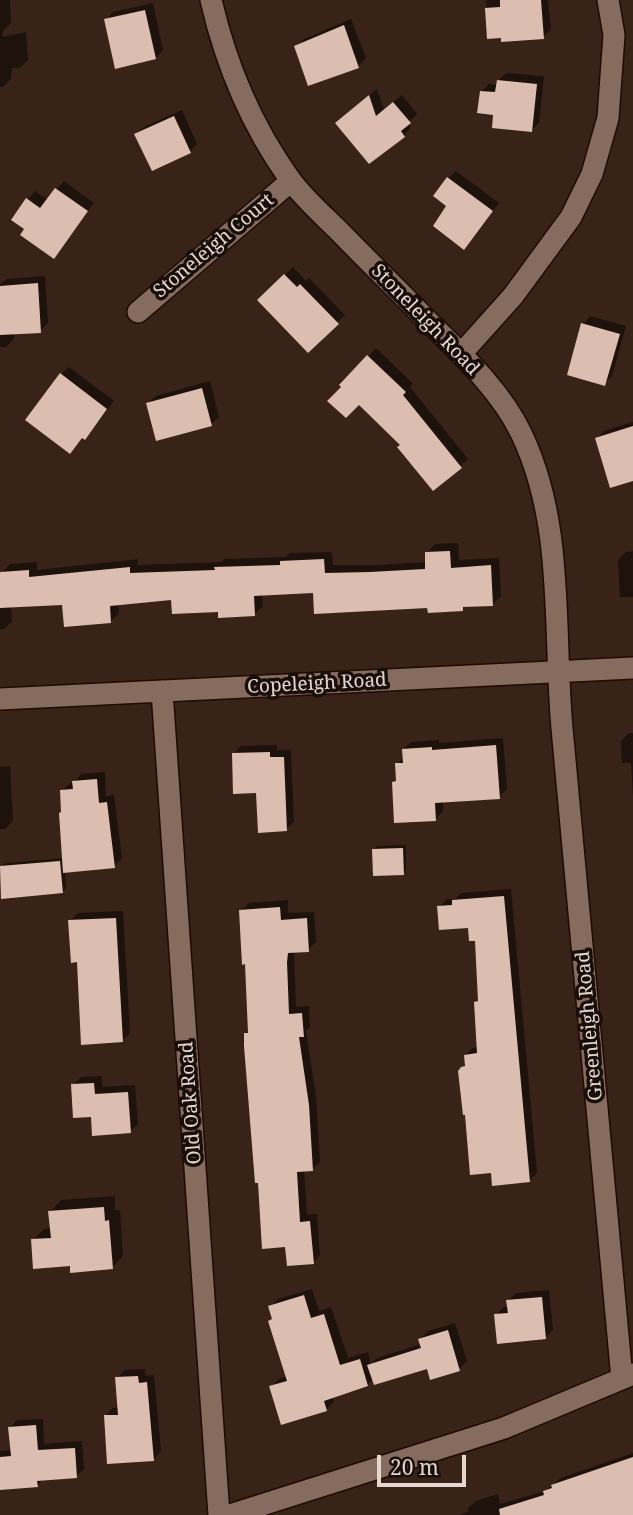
<!DOCTYPE html>
<style>
body{margin:0}
#map{position:relative;width:633px;height:1515px;overflow:hidden;background:#392218;font-family:"Noto Serif",serif}
canvas{display:block}
.scale{position:absolute;left:377px;top:1455px;width:89px;height:32px;box-sizing:border-box;border:4px solid #e5d6cf;border-top:0;padding-left:9px;font-size:21px;line-height:24px;white-space:nowrap;color:#e5d6cf;-webkit-text-stroke:5px #190f0a;paint-order:stroke}
</style>
<div id="map">
<canvas width="633" height="1515"></canvas>
<div class="scale">20 m</div>
</div>
<script>
const c = document.querySelector('canvas').getContext('2d');
c.lineJoin = 'round';
function fillPath(path, color) {
  c.fillStyle = color;
  c.fill(path, 'evenodd');
}
function stroke(path, color, width, dash) {
  c.strokeStyle = color;
  c.lineWidth = width;
  c.lineCap = dash ? 'butt' : 'round';
  c.setLineDash(dash || []);
  c.stroke(path);
}
function drawText(font, color, halo, rows, align = 'center') {
  c.font = font + ' "Noto Serif",serif';
  c.lineWidth = 7;
  c.setLineDash([]);
  c.textBaseline = 'middle';
  c.strokeStyle = halo;
  c.fillStyle = color;
  for (const [text, x, y, turn = 0] of rows) {
    c.save();
    c.translate(x, y);
    c.rotate((+turn || 0) * Math.PI / 180);
    c.textAlign = isNaN(turn) ? turn : align;
    if (halo) c.strokeText(text, 0, 0);
    c.fillText(text, 0, 0);
    c.restore();
  }
}
const shadow = new Path2D(`
 M0 0H10L11 23 2 32 3 37 26 32 28 60 20 68H12L11 79 3 87H0Z
 M486 0H548L551 29 543 37H489Z
 M153 3 163 50 156 58 106 20 113 12Z
 M351 19 366 58 358 66 296 47 304 39Z
 M506 73 544 76 539 123 531 130 495 113 482 91 489 84 498 85V81Z
 M377 89 384 110 402 95 417 114 408 123 411 128 404 135 345 115Z
 M182 110 197 144 190 152 136 134 144 127Z
 M456 171 499 203 472 240 449 206 448 178Z
 M64 181 94 203 54 257 26 229 13 219 35 191 48 200Z
 M293 267 306 281 309 278 345 315 308 350 259 300Z
 M45 276 48 323 40 331 14 333V339L6 347H0V285L6 279Z
 M590 316 626 326 612 376 604 384 583 324Z
 M376 348 413 384 410 387 468 459 434 488 403 444 341 385Z
 M69 367 114 401 92 430 61 374Z
 M210 381 219 417 211 424 148 403 156 396Z
 M633 422V479L597 439 604 431Z
 M458 543 459 560 499 558 501 596 493 604 467 605 463 609 315 591 262 594 263 606 254 614 220 610 173 598 118 604 119 613 111 621 64 603 11 606 12 621 4 629H0V575L10 564 37 562V570L138 559V565L222 562 225 559 286 557 290 553 332 552 333 565H379L427 562V553L435 544Z
 M633 551V597H620L618 560 626 552Z
 M629 733H633V797L631 763H622L621 741Z
 M503 738 507 789 499 797 443 801V811L436 819 394 782 398 779 397 764 404 757 403 750 411 742 439 740V743Z
 M277 745V750H291L294 822 286 829 234 754 241 746Z
 M10 766 13 821 5 829H0V767Z
 M105 772 106 796 114 795 122 858 114 866 65 871 66 888 63 892 1 867 5 863 64 858 62 791 70 783H74L81 774Z
 M406 845V870L403 874 374 849 377 846Z
 M511 889 537 1173 529 1181 493 1171 462 1068 466 1063 465 1055 473 1048 479 1047 476 1002 479 998 477 939 470 926 439 907 447 899H455L461 893Z
 M288 900V913L314 912 316 942 308 950 294 951V954L296 1007 309 1006 310 1027 306 1031 316 1096 320 1162 312 1169 304 1170 307 1215 317 1214 320 1255 313 1263 287 1246 246 1034 249 1030 247 963 241 911 249 903Z
 M123 911 130 1033 123 1040 78 961 70 921 78 913Z
 M102 1076V1087L135 1085 138 1124 130 1131 93 1115 73 1085 81 1077Z
 M115 1196V1210H120L123 1256 112 1268 71 1265 33 1240 44 1229 51 1228 50 1212 61 1200Z
 M312 1289 319 1311 331 1307 348 1358 368 1352 371 1364 377 1358 421 1344 420 1339 428 1331 455 1323 467 1361 459 1369 428 1367 373 1379 367 1385 332 1396 334 1402 326 1409 271 1387 279 1379 288 1376 270 1307 278 1299Z
 M549 1290 553 1330 545 1338 496 1315 504 1307H509L508 1301 516 1293Z
 M145 1369 146 1376 154 1375 161 1451 154 1459 105 1416 113 1408H119L117 1378 125 1370Z
 M43 1419 44 1444 82 1441 84 1469 76 1476 44 1478 37 1486 0 1487V1451L12 1450 10 1428 17 1420Z
 M633 1453V1515H460L469 1511 468 1508 476 1501 498 1494 500 1504 545 1491 561 1478Z`);
const building = new Path2D(`
 M500 0H541L544 39 501 42V38L487 39 485 8 500 7Z
 M145 10 156 59 115 69 104 19Z
 M344 25 359 68 308 86 294 46Z
 M497 80 537 84 532 132 492 128 493 115 477 113 480 91 495 92Z
 M369 95 376 116 393 102 411 123 401 131 405 137 369 164 335 123Z
 M174 116 191 153 152 171 134 134Z
 M447 177 493 211 464 250 433 226 446 206 433 196Z
 M55 188 88 211 54 259 20 235 24 229 11 220 26 198 40 208Z
 M284 274 297 287 300 284 339 324 308 353 257 300Z
 M38 283 41 333 0 335V286Z
 M581 323 620 334 605 386 567 375Z
 M367 355 406 392 403 395 462 468 433 491 397 447 400 445 359 405 346 418 327 401 341 387 339 385Z
 M60 373 107 409 85 440 82 438 70 454 25 420Z
 M202 388 212 426 156 441 146 403Z
 M633 426V481L610 488 595 438Z
 M450 551 451 568 491 565 493 606 463 607V611L428 613 427 608 314 614 313 593 254 596 255 616 218 618V612L172 614 171 600 110 606 111 623 64 627 62 605 0 608V572L29 570V577L130 567V573L215 570 214 567 280 565V561L324 559 325 573 370 572 425 569V552Z
 M496 745 500 799 435 803 436 821 394 823 392 782 396 781 395 763H403L402 749 432 747V750Z
 M270 752V757H284L287 831 258 833 256 793 233 794 232 753Z
 M97 779 99 803 107 802 115 868 63 873 59 813 61 812 60 790 73 789 72 781Z
 M403 848 404 875 373 876 372 849Z
 M60 861 63 893 1 899 0 866Z
 M504 896 530 1182 492 1186 491 1173 470 1175 465 1115H463L458 1071 461 1067 465 1066 464 1055 477 1053 474 1002 478 1001 475 941H469L468 928 439 930 437 906 452 905V900Z
 M280 907 281 920 307 918 309 952 288 953 287 962 289 1014 302 1013 304 1037H299L309 1105 313 1171 297 1172 300 1222 310 1221 314 1264 287 1266 285 1247 262 1249 258 1183H255L244 1046V1033H248L245 964 242 965 239 910Z
 M116 918 123 1042 81 1045 77 962 71 963 68 920Z
 M94 1083 95 1094 128 1092 131 1133 92 1136 91 1117 73 1118 71 1084Z
 M104 1207 105 1221 109 1220 113 1269 70 1273V1266L33 1269 31 1239 51 1238 48 1211Z
 M304 1295 311 1318 324 1314 340 1365 360 1359 368 1386 324 1401 327 1411 281 1425 269 1386 287 1381 268 1321 272 1319 268 1306Z
 M542 1297 546 1339 497 1344 494 1314 508 1313 506 1300Z
 M448 1330 460 1371 430 1380 427 1369 374 1385 367 1365 421 1348 418 1339Z
 M138 1376 139 1383 147 1382 154 1461 107 1464 104 1415H118L115 1377Z
 M36 1425 38 1450 75 1448 77 1478 37 1481 38 1487 0 1490V1457L11 1456 8 1427Z
 M633 1457V1515H500L499 1509 544 1495 543 1491 552 1488 551 1485Z`);
const minor = new Path2D(`
 M211 0C226 65 250 123 289 178 303 198 323 215 340 232 368 261 397 289 425 318 459 352 500 389 521 433 565 524 553 629 562 728 582 945 602 1162 622 1379
 M138 312 291 181
 M461 354 513 296 571 217 592 174 608 118 614 35 608 0
 M162 691 219 1515
 M0 699 633 668
 M230 1515 504 1428 633 1374`);
const streetNames = [
 ["Stoneleigh Court",214,246,-40],
 ["Stoneleigh Road",425,320,46],
 ["Copeleigh Road",317,684,-3],
 ["Greenleigh Road",590,1026,-95],
 ["Old Oak Road",191,1103,-94]
];
fillPath(shadow, '#0007');
fillPath(building, '#dcbeb0');
stroke(minor, '#1f0b03', 24);
stroke(minor, '#866b5f', 21);
drawText('19px', '#e5d6cf', '#190f0a', streetNames);
</script>
